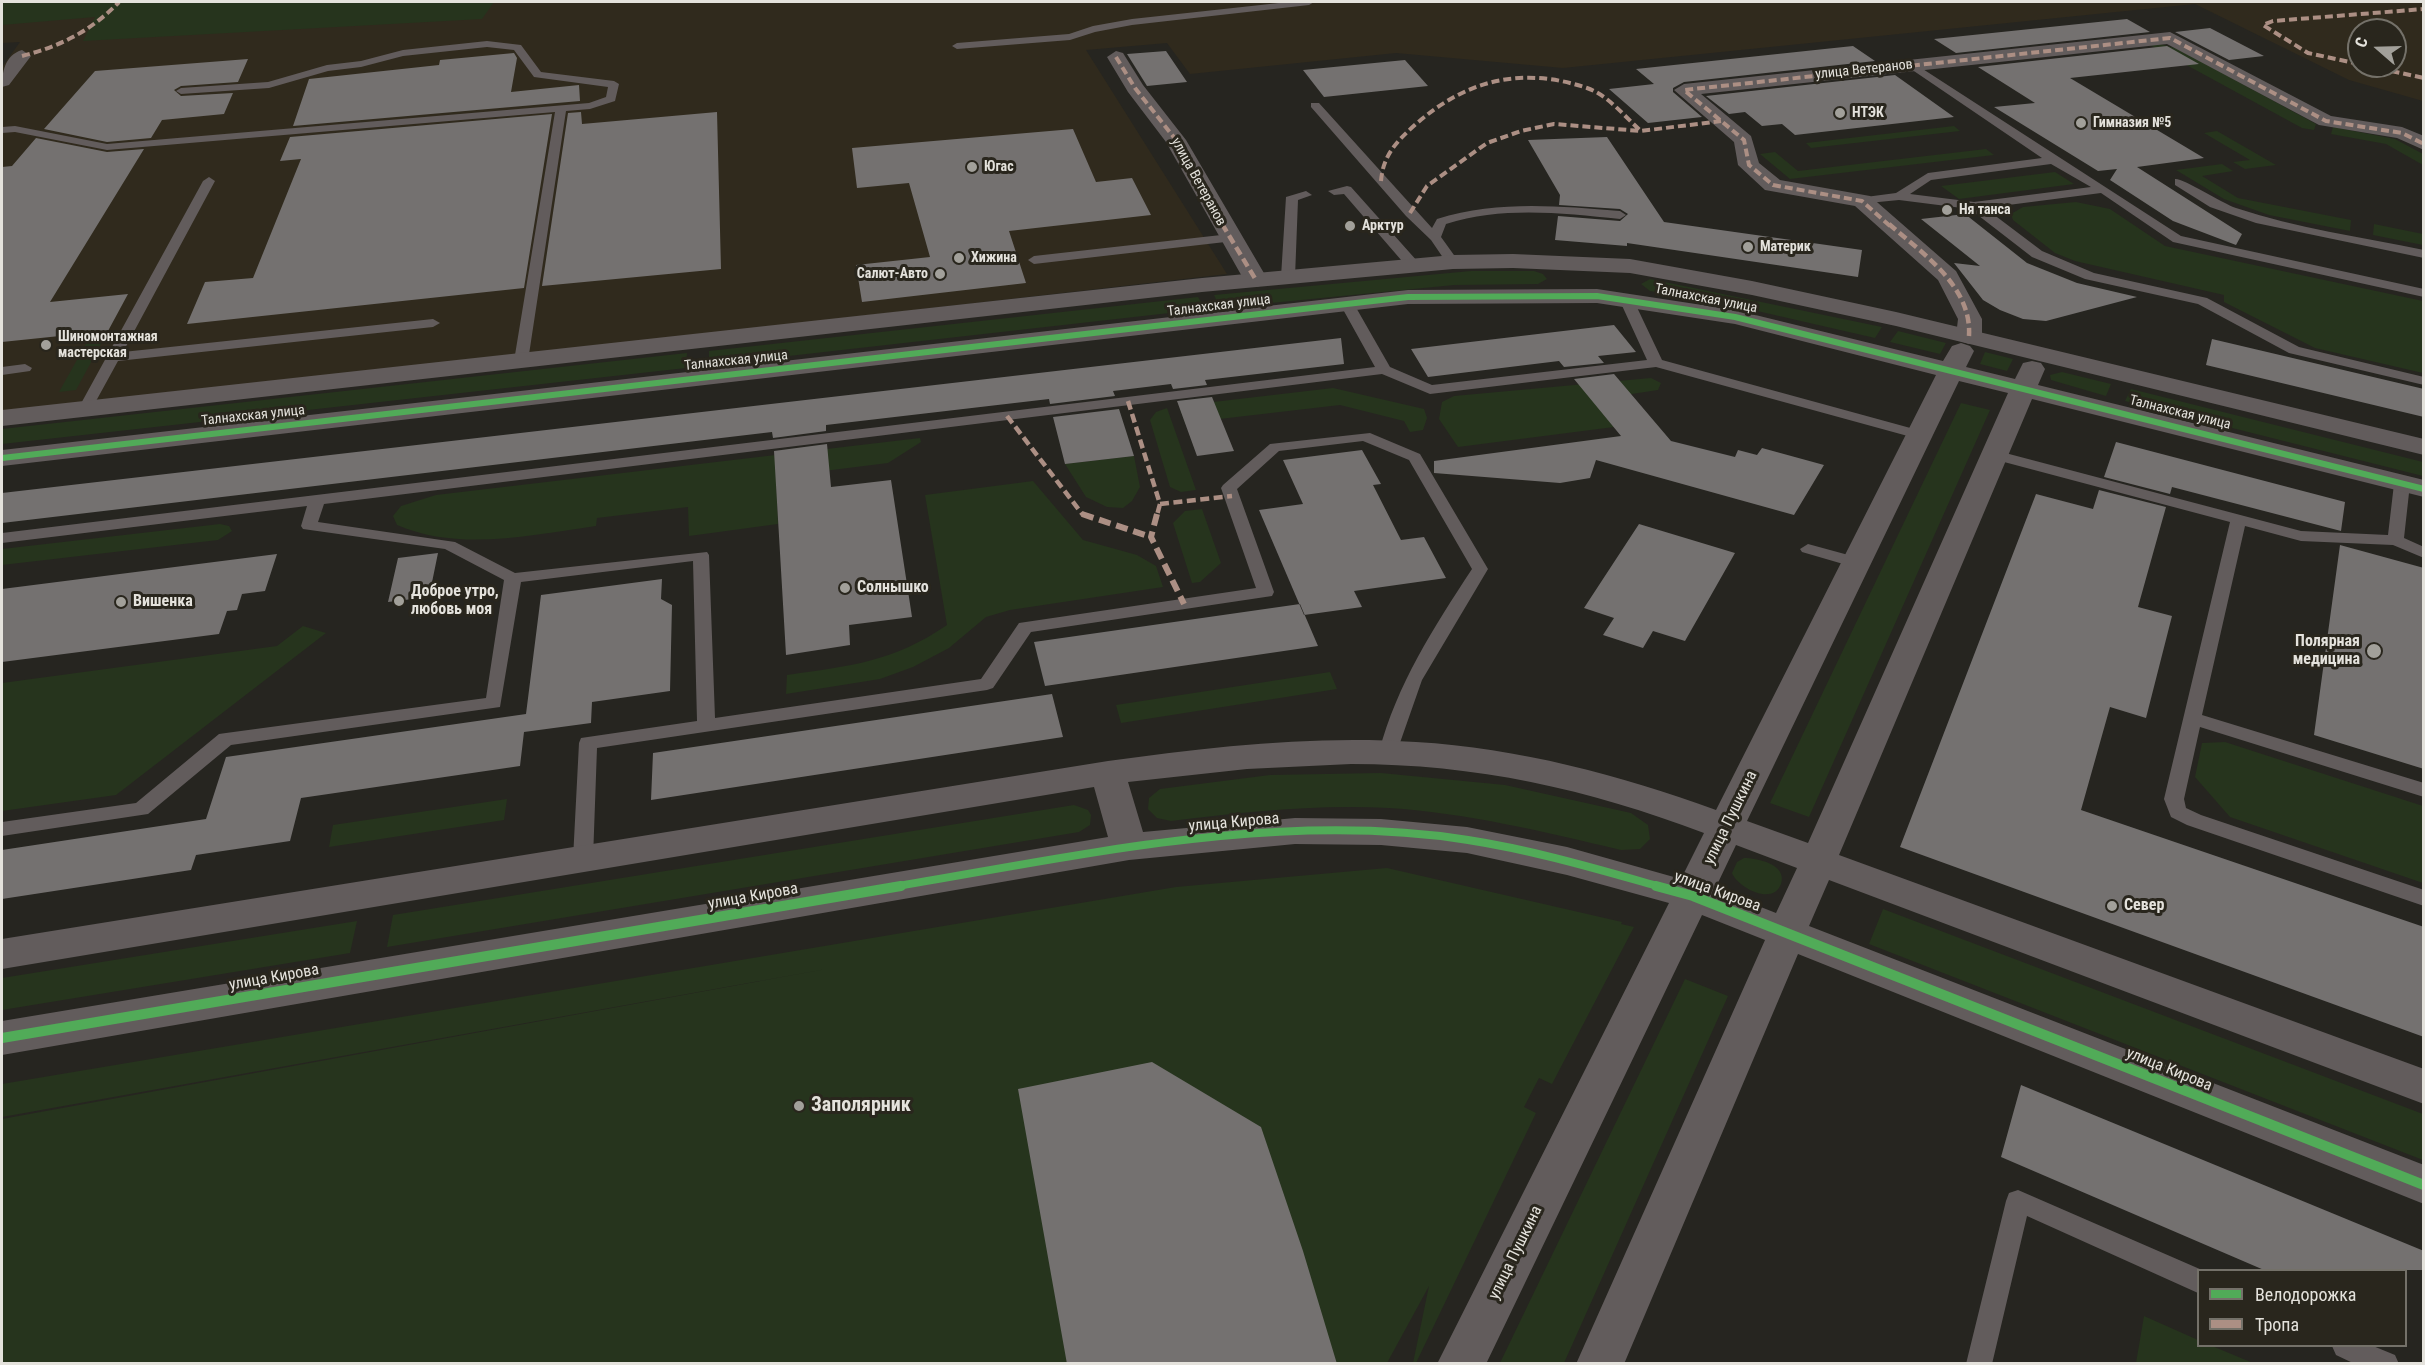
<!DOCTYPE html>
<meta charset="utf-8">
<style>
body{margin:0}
#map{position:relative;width:2425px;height:1365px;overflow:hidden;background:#262520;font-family:"Roboto Condensed",sans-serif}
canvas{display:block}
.frame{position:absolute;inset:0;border:3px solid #e4e2dc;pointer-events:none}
.legend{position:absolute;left:2197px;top:1269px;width:210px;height:78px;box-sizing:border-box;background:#29261d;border:2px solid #747169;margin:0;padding:8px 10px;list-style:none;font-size:18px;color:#e4e2dc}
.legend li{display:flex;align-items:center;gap:12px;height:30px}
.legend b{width:30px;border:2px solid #747169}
.north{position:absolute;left:2347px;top:18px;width:60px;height:60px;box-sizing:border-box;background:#29261d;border:2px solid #747169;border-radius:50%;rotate:290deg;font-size:16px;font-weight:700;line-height:24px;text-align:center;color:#e4e2dc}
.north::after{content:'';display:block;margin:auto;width:21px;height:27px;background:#a2a09a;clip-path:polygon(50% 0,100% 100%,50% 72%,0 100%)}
</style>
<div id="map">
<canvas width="2425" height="1365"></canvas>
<div class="frame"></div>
<ul class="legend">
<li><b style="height:8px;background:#51ab58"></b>Велодорожка</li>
<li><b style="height:8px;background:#ac8f84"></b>Тропа</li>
</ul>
<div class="north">С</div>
</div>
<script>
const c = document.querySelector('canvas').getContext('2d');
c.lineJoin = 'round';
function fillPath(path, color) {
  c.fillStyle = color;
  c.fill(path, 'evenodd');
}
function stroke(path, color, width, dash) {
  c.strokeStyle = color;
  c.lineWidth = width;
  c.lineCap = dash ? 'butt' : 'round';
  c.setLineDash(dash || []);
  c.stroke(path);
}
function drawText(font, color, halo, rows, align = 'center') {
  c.font = font + ' "Roboto Condensed",sans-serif';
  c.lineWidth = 6;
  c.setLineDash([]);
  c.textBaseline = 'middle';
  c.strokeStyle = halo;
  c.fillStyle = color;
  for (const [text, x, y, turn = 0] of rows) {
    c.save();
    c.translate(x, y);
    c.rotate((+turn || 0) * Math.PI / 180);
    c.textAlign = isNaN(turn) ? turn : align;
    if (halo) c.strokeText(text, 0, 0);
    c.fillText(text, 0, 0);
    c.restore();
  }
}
const built = new Path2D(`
 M2 2H2424L2423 101 2349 80 2195 4 1563 68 1396 53 1190 74 1167 43 1086 50 1227 274 2 415V67L20 42 2 43ZM2359 30H2395V66H2359Z`);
const green = new Path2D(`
 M2 2H494L482 19 83 41 95 17 2 25Z
 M2157 43 2178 49 2316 124 2314 130 2302 128 2148 44Z
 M1954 126 1960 131 1811 148 1806 143Z
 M2333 127 2395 139 2423 154V165L2386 144 2331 134Z
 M2217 131 2276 165 2245 169 2233 162 2250 160 2204 133Z
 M1986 149 1994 155 1790 179 1760 154 1775 152 1798 171Z
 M2222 164 2233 171 2202 176 2238 198 2351 220 2350 231 2269 215 2224 199 2176 170Z
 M2055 172 2074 184 1959 199 1941 186Z
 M2076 202 2110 209 2165 246 2423 301V373L2315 348 2224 302V295L2075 261 2055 253 2013 220 2011 214 2023 207Z
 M2374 224 2423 234V245L2373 235Z
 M1471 271H1534L1543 274 1547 279 1538 284 1454 285 1220 308 1214 295Z
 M1650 279 1882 327 1875 338 1731 305 1650 291 1641 284Z
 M1198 297 1205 309 709 365V351Z
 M108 331 76 390 59 392 92 333Z
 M1898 331 1946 343 1940 354 1890 342Z
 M1985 352 2013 359 2007 371 1980 364Z
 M687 353 686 368 2 444V429Z
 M2062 372 2111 384 2106 396 2051 380 2050 375Z
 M1651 378 1661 383 1658 390 1592 400 1614 427 1458 447 1439 419 1442 402 1454 396Z
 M1333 388 1424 409 1427 418 1423 430 1410 432 1404 421 1340 405 1185 423 1179 406Z
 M2131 389 2423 462V476L2125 401Z
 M1961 403 1990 410 1809 817 1770 803Z
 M1167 408 1196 490 1181 492 1170 487 1150 420 1156 412Z
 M920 438 921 442 888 463 776 477 778 524 689 536 688 507 597 518 596 526C530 535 460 552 397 525L393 516 401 506 436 495Z
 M1134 456 1140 487 1132 501 1123 508 1107 507 1086 497 1065 464Z
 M1033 481 1083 540 1137 555 1156 566 1163 587 1010 610 986 617 949 648 913 667 880 679 786 694 787 675C850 666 893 662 947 625L925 495Z
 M1202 509 1221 563 1200 582 1192 583 1173 523 1185 511Z
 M220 524 229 526 232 531 218 540 2 565V549Z
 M303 626 326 633 116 795 2 811V683L277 646Z
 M1330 672 1337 689 1121 723 1116 705Z
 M2225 742 2423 806V883L2230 817 2195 777 2202 743Z
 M1381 773 1505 785 1631 813 1648 825 1650 839 1640 849 1621 850C1544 832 1468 813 1389 808 1316 804 1244 812 1171 821L1157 818 1148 809 1149 798 1160 789 1270 775Z
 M507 799 504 820 329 847 333 825Z
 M1074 805 1088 810 1091 815 1090 825 1079 832 387 947 393 915Z
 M1744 858C1756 858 1788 864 1781 884 1773 906 1738 888 1732 873L1737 862Z
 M1387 868 1622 922 1621 924 1634 927 1552 1084 1539 1078 1524 1107 1536 1113 1416 1363H1413L1429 1286 1387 1363H2V1119L832 968 2 1117V1084L1176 887Z
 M1883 909 2423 1114V1160L1869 944Z
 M357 921 350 953 2 1010V978Z
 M1685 979 1728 996 1564 1363H1500Z
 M2144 1316 2198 1340V1346H2212L2253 1363H2136Z`);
const building = new Path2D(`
 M2127 19 2150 32 1956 53 1934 39Z
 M2210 28 2264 56 2229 60 2175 32Z
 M1853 46 1875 61 1684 82 1673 88V92L1702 117 1648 123 1609 89 1654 84 1636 69Z
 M2167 46 2199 64 2070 78 2204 158 2137 167 2242 234 2236 245 2173 221 2110 180 2117 169 2098 171 1994 107 2035 103 1978 67Z
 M1166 51 1187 82 1147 86 1127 54Z
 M514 53 517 58 511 92 579 85 580 101 293 126 309 79 439 65 440 60Z
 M248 59 238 82 181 86 174 90 181 96 233 93 224 114 162 120 151 138 107 142 44 129 95 71Z
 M1405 60 1428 86 1324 97 1303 70Z
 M1895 75 1954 117 1795 135 1782 124 1762 126 1745 112 1729 114 1706 96Z
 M581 112 582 124 717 112 721 269 542 286 568 113Z
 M552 114 524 288 187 324 205 282 253 278 301 159 280 161 290 137Z
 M1073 129 1096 182 1132 178 1151 215 1009 231 1026 283 862 302 856 265 930 257 909 183 857 188 852 148Z
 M1607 137 1664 222 1862 250 1858 277 1627 243V246L1555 240 1558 216 1620 221 1628 214 1620 209 1559 205 1560 195 1528 140Z
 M36 138 107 152 144 149 50 302 128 294 108 331 2 342V167L12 166Z
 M1965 214 2027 263 2077 283 2137 297 2046 321 2023 319 2000 310 1983 300 1954 263 1980 266 1921 219Z
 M1614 325 1636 352 1598 356 1604 363 1564 367 1559 361 1428 377 1411 349Z
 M1341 338 1344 364 1205 380 1207 385 1173 389 1171 384 1113 391 1115 396 1050 404 1049 399 826 425V431L773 438 772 432 2 523V493Z
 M2212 339 2424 389V417L2206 365Z
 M1614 374 1671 441 1735 457 1738 450 1757 455 1762 448 1824 465 1794 515 1596 460 1590 478 1560 483 1434 473V461L1621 436 1574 379Z
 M1212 397 1234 451 1197 456 1177 401Z
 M1119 409 1134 456 1065 464 1053 417Z
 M2116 442 2345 502 2341 531 2172 487 2170 494 2104 477Z
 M827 444 831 487 891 480 912 617 849 625 850 645 786 655 774 451Z
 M1362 450 1381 484 1373 485 1401 540 1424 537 1446 578 1354 591 1362 607 1304 615 1259 510 1303 504 1283 460Z
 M2099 490 2166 507 2138 607 2172 616 2146 718 2110 707 2081 810 2424 927V1037L1900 847 2036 494 2093 509Z
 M1639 524 1735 553 1685 641 1653 631 1643 648 1603 635 1614 618 1584 608Z
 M2340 545 2424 568V769L2314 735Z
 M438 553 429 597 388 602 398 558Z
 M277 554 265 591 242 594 237 610 227 611 219 634 2 662V589Z
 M662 579 661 599 672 605 670 691 592 702 591 723 524 732 520 766 301 798 290 841 196 855 191 870 2 899V850L206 819 226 757 526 714 541 595Z
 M1300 604 1318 646 1045 686 1034 642Z
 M1052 694 1063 737 651 800 653 753Z
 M1152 1062 1261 1127 1303 1251 1337 1364H1067L1018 1089Z
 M2021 1085 2424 1251V1270H2264L2001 1157Z`);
const service = new Path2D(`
 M1288 2H1314L1309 5 1132 25 1095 32 1070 40 957 49 952 46 957 43 1069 34 1093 26 1132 19Z
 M487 41 521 45 541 72 614 81 619 84 615 101 590 109 566 111 528 361 521 365 514 361 555 112 107 150 15 132 2 133V127L15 126 107 144 589 103 606 97 608 87 534 77 514 50 487 47 403 56 361 67 328 71 269 88 181 94 176 91 181 88 268 82 327 65 361 61 403 50Z
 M1912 62 2181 236 2424 289V297L2173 242 2101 193 1985 208 2042 251 2094 273 2207 298 2299 347 2424 377V385L2289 353 2198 304 2085 279 2032 257 1970 209 1899 200 1858 204V198L1896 193 1928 173 2042 158 1908 67V63ZM2051 164 2091 187 1974 202 1910 194 1931 180Z
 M1311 103H1319L1432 228 1437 219C1498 200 1557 206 1620 211L1626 215 1620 219C1561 213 1503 206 1446 224L1441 237 1459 262 1453 266 1448 265 1431 240 1406 216 1311 107Z
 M209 177 215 181 123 352 433 319 440 323 433 327 118 361 90 412H80L78 409 203 181Z
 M2175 179C2183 178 2222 203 2236 208 2296 228 2361 237 2424 250V258L2256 223 2210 207 2175 185Z
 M1347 186 1351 187 1418 262V268H1408L1344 194 1334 195 1328 191Z
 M1306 191 1312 195 1298 200 1295 277 1288 281 1281 277 1286 197Z
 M1230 234 1236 238 1234 241 1034 264 1028 260 1034 256Z
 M1626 295 1633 299 1662 360 1925 432 1927 435 1925 438H1915L1656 367 1430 394 1382 374 324 504 318 522 455 542 515 573 707 552 709 555 715 718 981 679 1019 623 1256 588 1221 488 1223 485 1270 444 1370 433 1420 454 1488 569 1422 680 1395 757H1381L1379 752C1397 684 1434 627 1472 569L1409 460 1363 441 1279 451 1237 489 1274 592 1272 596 1031 632 993 688 987 690 597 748 593 859 590 864 583 866 576 864 573 859 579 743 581 738 697 721 693 561 521 582 500 707 231 745 148 814 2 836V822L136 803 219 734 226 733 486 698 504 580 445 549 303 529 301 526 307 506 2 543V533L1375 367 1340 304 1347 300 1354 304 1390 367 1432 385 1647 360 1619 299Z
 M25 364 32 368 30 371 2 375V367Z
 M1994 450 2301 531 2388 535 2394 484 2402 479 2408 481 2410 484 2404 538 2424 547V558L2393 545 2301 541 2245 526 2202 715 2424 783V797L2200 727 2184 799 2186 808 2201 815 2424 890V906L2187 825 2171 817 2164 799 2230 522 1989 458 1986 455 1989 452Z
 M1808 544 1863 559 1865 563 1857 568 1802 552 1800 549Z
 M2018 1190 2202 1270H2198V1293L2027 1216 1992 1364H1966L2006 1201 2009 1193Z
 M2332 1346H2373L2395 1355 2399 1364H2355L2336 1355Z`);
const minor = new Path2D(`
 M2170 32 2331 116 2402 127 2424 136V150L2397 138 2319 125 2167 44 1701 94 1751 136 1759 163 1780 180 1870 196 1956 271 1982 319V336L1978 341 1969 344 1960 341 1956 336 1958 319 1938 280 1855 206 1765 190 1738 165 1734 142 1674 90 1684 84Z
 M1116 51 1123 53 1143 85 1186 140 1268 280 1264 285 1256 287 1248 285 1244 280 1166 142 1128 92 1107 57Z`);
const tertiary = new Path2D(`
 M22 50 31 56 9 85 2 87C2 72 5 55 22 50Z
 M1513 254 1630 259 1752 281 1896 312 2424 439V455L1896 326 1752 295 1630 273 1513 268 1453 269 1202 292 2 426V410L1202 278 1453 255Z
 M1597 289 1735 310 1943 361 1952 346 1961 343 1970 346 1974 351 1966 367 2015 379 2023 363 2032 361 2041 363 2045 369 2038 385 2424 480V497L2032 399 1839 855 2424 1069V1104L1829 880 1809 926 2424 1165V1204L1798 954 1624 1364H1576L1765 940 1702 915 1486 1364H1437L1669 903 1567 875 1467 853 1381 845 1295 844 1129 860 2 1055V1021L1108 837 1094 787 2 969V939L1108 761C1210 747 1313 735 1416 742 1518 748 1620 775 1716 810L1936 375 1735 324 1597 303 1408 304 2 466V450L1408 290ZM1959 381 2008 393 1808 843 1747 821ZM1351 764C1476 764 1588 789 1704 833L1681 879 1567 847 1467 827 1381 819 1295 818 1143 832 1128 782 1247 769ZM1736 845 1797 868 1776 913 1715 889Z`);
const quietFar2 = new Path2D(`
 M22 56C61 46 91 31 119 2
 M1116 57 1135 88 1176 140 1223 226
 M2359 64 2308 53 2263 25 2273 21 2424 9
 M2368 66 2424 78
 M1381 181C1383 155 1397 141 1416 124 1466 80 1522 66 1587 88 1608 95 1625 117 1641 131
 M1410 213 1427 186 1487 143 1521 131 1554 124 1641 131 1721 121
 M1890 226 1862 201 1773 185 1749 165 1744 140 1684 90 2170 38 2326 121 2402 133 2424 144`);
const quietFar1 = new Path2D(`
 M1222 224 1256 280
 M1889 224C1923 254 1972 286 1969 336
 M1128 401 1160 504 1157 515
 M1007 416 1083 515
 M1160 504 1232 496`);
const quiet = new Path2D(`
 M1082 514 1151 537
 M1157 514 1151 537 1184 604`);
const cyclewayFar2 = new Path2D(`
 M2 458 1408 297 1597 296 1735 317 2424 489`);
const cyclewayFar1 = new Path2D(`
 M892 887C1078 856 1278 810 1468 840 1533 850 1597 869 1661 887`);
const cycleway = new Path2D(`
 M1656 886 1693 896 2424 1185
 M2 1038 901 886`);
const markers = [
 [1840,113,6,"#a2a09a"],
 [2081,123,6,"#a2a09a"],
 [972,167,6,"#a2a09a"],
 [1947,210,6,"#a2a09a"],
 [1350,226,6,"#a2a09a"],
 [1748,247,6,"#a2a09a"],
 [959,258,6,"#a2a09a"],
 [940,274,6,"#a2a09a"],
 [46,345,6,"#a2a09a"],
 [845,588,6,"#a2a09a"],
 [399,601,6,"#a2a09a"],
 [121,602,6,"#a2a09a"],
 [2374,651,8,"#a2a09a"],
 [2112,906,6,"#a2a09a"],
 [799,1106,6,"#a2a09a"]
];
const farStreetnames = [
 ["улица Ветеранов",1864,70,-6],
 ["улица Ветеранов",1198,182,61],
 ["Талнахская улица",1706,299,11],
 ["Талнахская улица",1219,306,-7],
 ["Талнахская улица",736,361,-6],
 ["Талнахская улица",2180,413,14],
 ["Талнахская улица",253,416,-6]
];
const farPoinames = [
 ["НТЭК",1852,113],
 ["Гимназия №5",2093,123],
 ["Югас",984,167],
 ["Ня танса",1959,210],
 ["Арктур",1362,226],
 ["Материк",1760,247],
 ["Хижина",971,258],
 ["Салют-Авто",928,274,"right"],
 ["Шиномонтажная",58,337],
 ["мастерская",58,353]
];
const poiNames = [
 ["Солнышко",857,588],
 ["Доброе утро,",411,592],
 ["любовь моя",411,610],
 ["Вишенка",133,602],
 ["Полярная",2360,642,"right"],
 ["медицина",2360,660,"right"],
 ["Север",2124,906]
];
const streetNames = [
 ["улица Пушкина",1731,818,-64],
 ["улица Кирова",1234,823,-5],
 ["улица Кирова",1717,892,20],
 ["улица Кирова",753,897,-10],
 ["улица Кирова",274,978,-10],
 ["улица Кирова",2169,1070,22],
 ["улица Пушкина",1516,1253,-64]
];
const nearPoinames = [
 ["Заполярник",811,1106]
];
fillPath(built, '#302a1d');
fillPath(green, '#26341d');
fillPath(building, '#747170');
fillPath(service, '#625c5c');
fillPath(minor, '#625c5c');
fillPath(tertiary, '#625c5c');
stroke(quietFar2, '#ac8f84', 4, [8, 4]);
stroke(quietFar1, '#ac8f84', 4.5, [9, 4.5]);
stroke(quiet, '#ac8f84', 6, [12, 6]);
stroke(cyclewayFar2, '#51ab58', 6);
stroke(cyclewayFar1, '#51ab58', 8);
stroke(cycleway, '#51ab58', 10);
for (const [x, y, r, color] of markers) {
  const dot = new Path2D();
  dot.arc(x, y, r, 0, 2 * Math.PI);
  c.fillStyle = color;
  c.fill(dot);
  stroke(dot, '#29261d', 2);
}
drawText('14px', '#e4e2dc', '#29261d', farStreetnames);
drawText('bold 14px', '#e4e2dc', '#29261d', farPoinames, 'left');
drawText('bold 16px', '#e4e2dc', '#29261d', poiNames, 'left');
drawText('16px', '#e4e2dc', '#29261d', streetNames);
drawText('bold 20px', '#e4e2dc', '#29261d', nearPoinames, 'left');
</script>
